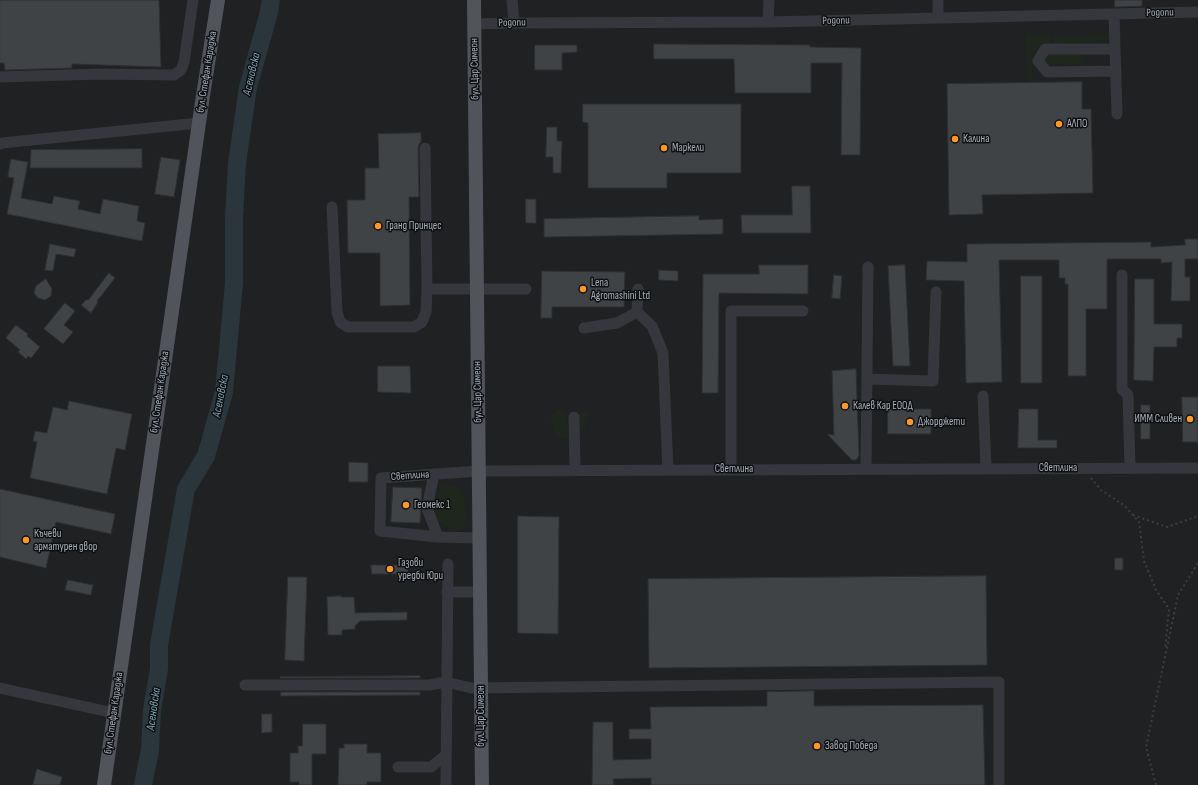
<!DOCTYPE html>
<meta charset="utf-8">
<style>
body{margin:0}
canvas{display:block;background:#141516}
</style>
<canvas width="1198" height="785"></canvas>
<script>
const c = document.querySelector('canvas').getContext('2d');
c.lineJoin = 'round';
function fillPath(path, color) {
  c.fillStyle = color;
  c.fill(path, 'evenodd');
}
function stroke(path, color, width, dash) {
  c.strokeStyle = color;
  c.lineWidth = width;
  c.lineCap = dash ? 'butt' : 'round';
  c.setLineDash(dash || []);
  c.stroke(path);
}
function drawText(font, color, halo, rows, align = 'center') {
  c.font = font + ' "Sofia Sans Condensed",sans-serif';
  c.lineWidth = 3;
  c.setLineDash([]);
  c.textBaseline = 'middle';
  c.strokeStyle = halo;
  c.fillStyle = color;
  for (const [text, x, y, turn = 0] of rows) {
    c.save();
    c.translate(x, y);
    c.rotate((+turn || 0) * Math.PI / 180);
    c.textAlign = isNaN(turn) ? turn : align;
    if (halo) c.strokeText(text, 0, 0);
    c.fillText(text, 0, 0);
    c.restore();
  }
}
const built = new Path2D(`
 M0 0H1198V785H0Z`);
const green = new Path2D(`
 M1110 34 1111 42H1109L1054 43V35Z
 M1025 35H1050V44C1028 45 1033 66 1032 83H1028Z
 M1046 54H1083L1085 58 1084 62 1081 64H1046L1043 58Z
 M557 410H562L567 415 569 439 562 438 554 432 550 421 552 415Z
 M582 411 587 412C589 420 589 427 582 431L579 429 578 415Z
 M454 485 463 490C465 498 468 523 462 529 460 531 458 531 456 532 451 530 444 527 440 523 431 514 431 494 442 487 445 485 450 485 454 485Z`);
const river = new Path2D(`
 M143 785 150 750 152 710 159 669V645L186 489 206 456 224 392 234 283V218L237 163 248 87 268 16 271 0`);
const building = new Path2D(`
 M0 0H159L161 67 72 64V68L5 70 4 63H0Z
 M1115 0H1142V6L1115 7Z
 M654 44 810 45V47L861 48 860 155H841L842 63H811V93H735L734 59H654Z
 M535 45H577V52L562 53V70H535Z
 M1082 82V109H1091L1093 193 982 195 983 214 949 215 947 84Z
 M583 104H741V173H667V188H588V123L583 122Z
 M547 127H557V141H562L561 173H553V157H546Z
 M421 133V142L419 144 418 148 419 197H409L410 305 380 306V253H348L347 200H365V168H379L378 134Z
 M142 149V168H30L31 150Z
 M161 157 180 160 174 197 155 194Z
 M11 159 28 162 21 198 52 204 54 196 80 201 78 209 100 214 103 199 139 206 137 221 145 223 142 241 7 214 14 178 8 177Z
 M792 186H810L811 233H742L741 215H792Z
 M526 199H536V223H526Z
 M699 216V220L723 219V234L544 237V219Z
 M1185 239H1198V259H1185V277H1190V301H1171L1172 262 1161 263V259H1107V309H1086V376H1068V284H1065V278H1059V260H999L1002 382 966 383 964 281 926 280 927 261 967 262V244L1151 242V247L1185 245Z
 M50 244 76 249 74 257 56 254 53 271 45 270Z
 M759 265H808V294L719 293 718 393H702L703 274H759Z
 M905 265 910 366H893L888 266Z
 M659 270 678 271V281L659 280Z
 M542 271 625 272 624 307H552V318H541Z
 M109 273 115 278 97 301 98 302 91 313 81 305 87 299 88 300Z
 M834 275 842 276 840 299 832 298Z
 M1021 276H1042V383H1021Z
 M46 279 52 289 51 296 45 300 38 298 34 293 36 286Z
 M1135 279H1154V324H1182V338H1177V347H1154L1153 381 1134 380Z
 M65 303 75 311 64 325 73 332 63 344 44 329Z
 M16 325 28 334 27 336 40 347 31 358 28 356 26 359 18 352 20 350 6 338Z
 M378 366H410L411 393 378 392Z
 M856 369 859 456 856 460H852L827 434 834 435 832 371Z
 M1182 397H1198V442H1183Z
 M69 401 132 414 125 450 116 448 107 494 30 478 37 442 33 441 35 431 47 433 53 407 67 410Z
 M1141 405H1150V439H1141Z
 M888 409H931V434H888Z
 M1019 409H1038V440H1057V448H1018Z
 M349 462 368 463V482H349Z
 M393 487 422 488 420 523 391 522Z
 M0 489 115 514 111 534 56 522 46 568 0 557Z
 M518 516 559 517 558 634 518 633Z
 M1115 558H1123V570H1115Z
 M371 565H408V574H372Z
 M986 576 987 665 649 668 648 579Z
 M288 577H307L304 661 285 660Z
 M68 580 93 585 91 595 65 590Z
 M341 596V597H354L355 613 407 612V620L360 621 355 626V629L342 630V635H328L327 597Z
 M420 676V678H280V677Z
 M814 691V706L983 705 985 785H651V778L613 779 614 785H592L593 722H613V760L651 759V739H629V729H651L650 707 767 706V692Z
 M281 692H420V695L281 696Z
 M262 714H272V732L262 733Z
 M303 724H326V754H312V785H299V782H290V753H298V746H302Z
 M344 744H367V753H381V782H367V785H338L339 748H344Z
 M37 769 62 777 60 785H33Z`);
const path = new Path2D(`
 M1091 478 1101 490 1125 506 1139 522 1144 561 1156 590 1169 609 1165 649
 M1133 515 1167 527 1198 516
 M1156 785 1146 747 1178 595 1198 563`);
const minor = new Path2D(`
 M512 0 514 23
 M938 0V18
 M1114 14 1117 114
 M768 22 769 0
 M474 24 514 23 768 22 1198 12
 M1115 49H1045L1038 61 1047 72 1116 71
 M0 77 101 74 174 75 181 70 184 62 193 0
 M0 144 2 143 199 123
 M332 207 337 312 340 322 348 327H414L422 322 426 312 427 289 425 148
 M1122 275V389L1128 395 1130 468
 M427 289H526
 M638 289 637 312 652 326 663 353 668 470
 M584 328 617 323 637 312
 M867 379 933 381 936 292
 M983 396 986 468
 M574 417 575 470
 M731 469V311H803
 M866 469 868 267
 M434 474 427 508 438 537 480 538
 M438 537 380 531 381 478 479 471 1198 468
 M447 592H480
 M245 685H429L446 682 471 688 999 682V785
 M0 688 114 713
 M398 767H431L446 755
 M446 785 448 564`);
const major = new Path2D(`
 M474 0 482 785
 M104 785 202 102 218 0`);
const markers = [
 [1059,124,4,"#fd9826"],
 [955,139,4,"#fd9826"],
 [664,148,4,"#fd9826"],
 [378,226,4,"#fd9826"],
 [583,289,4,"#fd9826"],
 [845,406,4,"#fd9826"],
 [1190,419,4,"#fd9826"],
 [910,422,4,"#fd9826"],
 [406,505,4,"#fd9826"],
 [26,540,4,"#fd9826"],
 [390,569,4,"#fd9826"],
 [817,746,4,"#fd9826"]
];
const streetNames = [
 ["Родопи",1160,13,-1],
 ["Родопи",836,21,-1],
 ["Родопи",512,23,-1],
 ["бул. Цар Симеон",475,69,-91],
 ["бул. Стефан Караджа",207,72,-81],
 ["бул. Стефан Караджа",160,392,-82],
 ["бул. Цар Симеон",478,392,-91],
 ["Светлина",1058,468],
 ["Светлина",734,469],
 ["Светлина",410,476,-4],
 ["бул. Стефан Караджа",114,713,-82],
 ["бул. Цар Симеон",481,716,-90]
];
const poiNames = [
 ["АЛПО",1067,124],
 ["Калина",963,139],
 ["Маркели",672,148],
 ["Гранд Принцес",386,226],
 ["Lena",591,283],
 ["Agromashini Ltd",591,296],
 ["Калев Кар ЕООД",853,406],
 ["ИММ Сливен",1182,419,"right"],
 ["Джорджети",918,422],
 ["Геомекс 1",414,505],
 ["Къчеви",34,534],
 ["арматурен двор",34,547],
 ["Газови",398,563],
 ["уредби Юри",398,576],
 ["Завод Победа",825,746]
];
const waterNames = [
 ["Асеновска",252,74,-77],
 ["Асеновска",221,396,-79],
 ["Асеновска",154,709,-82]
];
fillPath(built, '#202123');
fillPath(green, '#1e261e');
stroke(river, '#2a363b', 18);
fillPath(building, '#404346');
stroke(building, '#2e2f32', 1);
stroke(path, '#3b3e43', 2, [2, 3]);
stroke(minor, '#35373c', 11);
stroke(major, '#51545b', 14);
for (const [x, y, r, color] of markers) {
  const dot = new Path2D();
  dot.arc(x, y, r, 0, 2 * Math.PI);
  c.fillStyle = color;
  c.fill(dot);
  stroke(dot, '#0f1011', 1.5);
}
drawText('11px', '#a5adb7', '#0f1011', streetNames);
drawText('11px', '#a5adb7', '#0f1011', poiNames, 'left');
drawText('italic 12px', '#7aa1b5', '#0f1011', waterNames);
</script>
